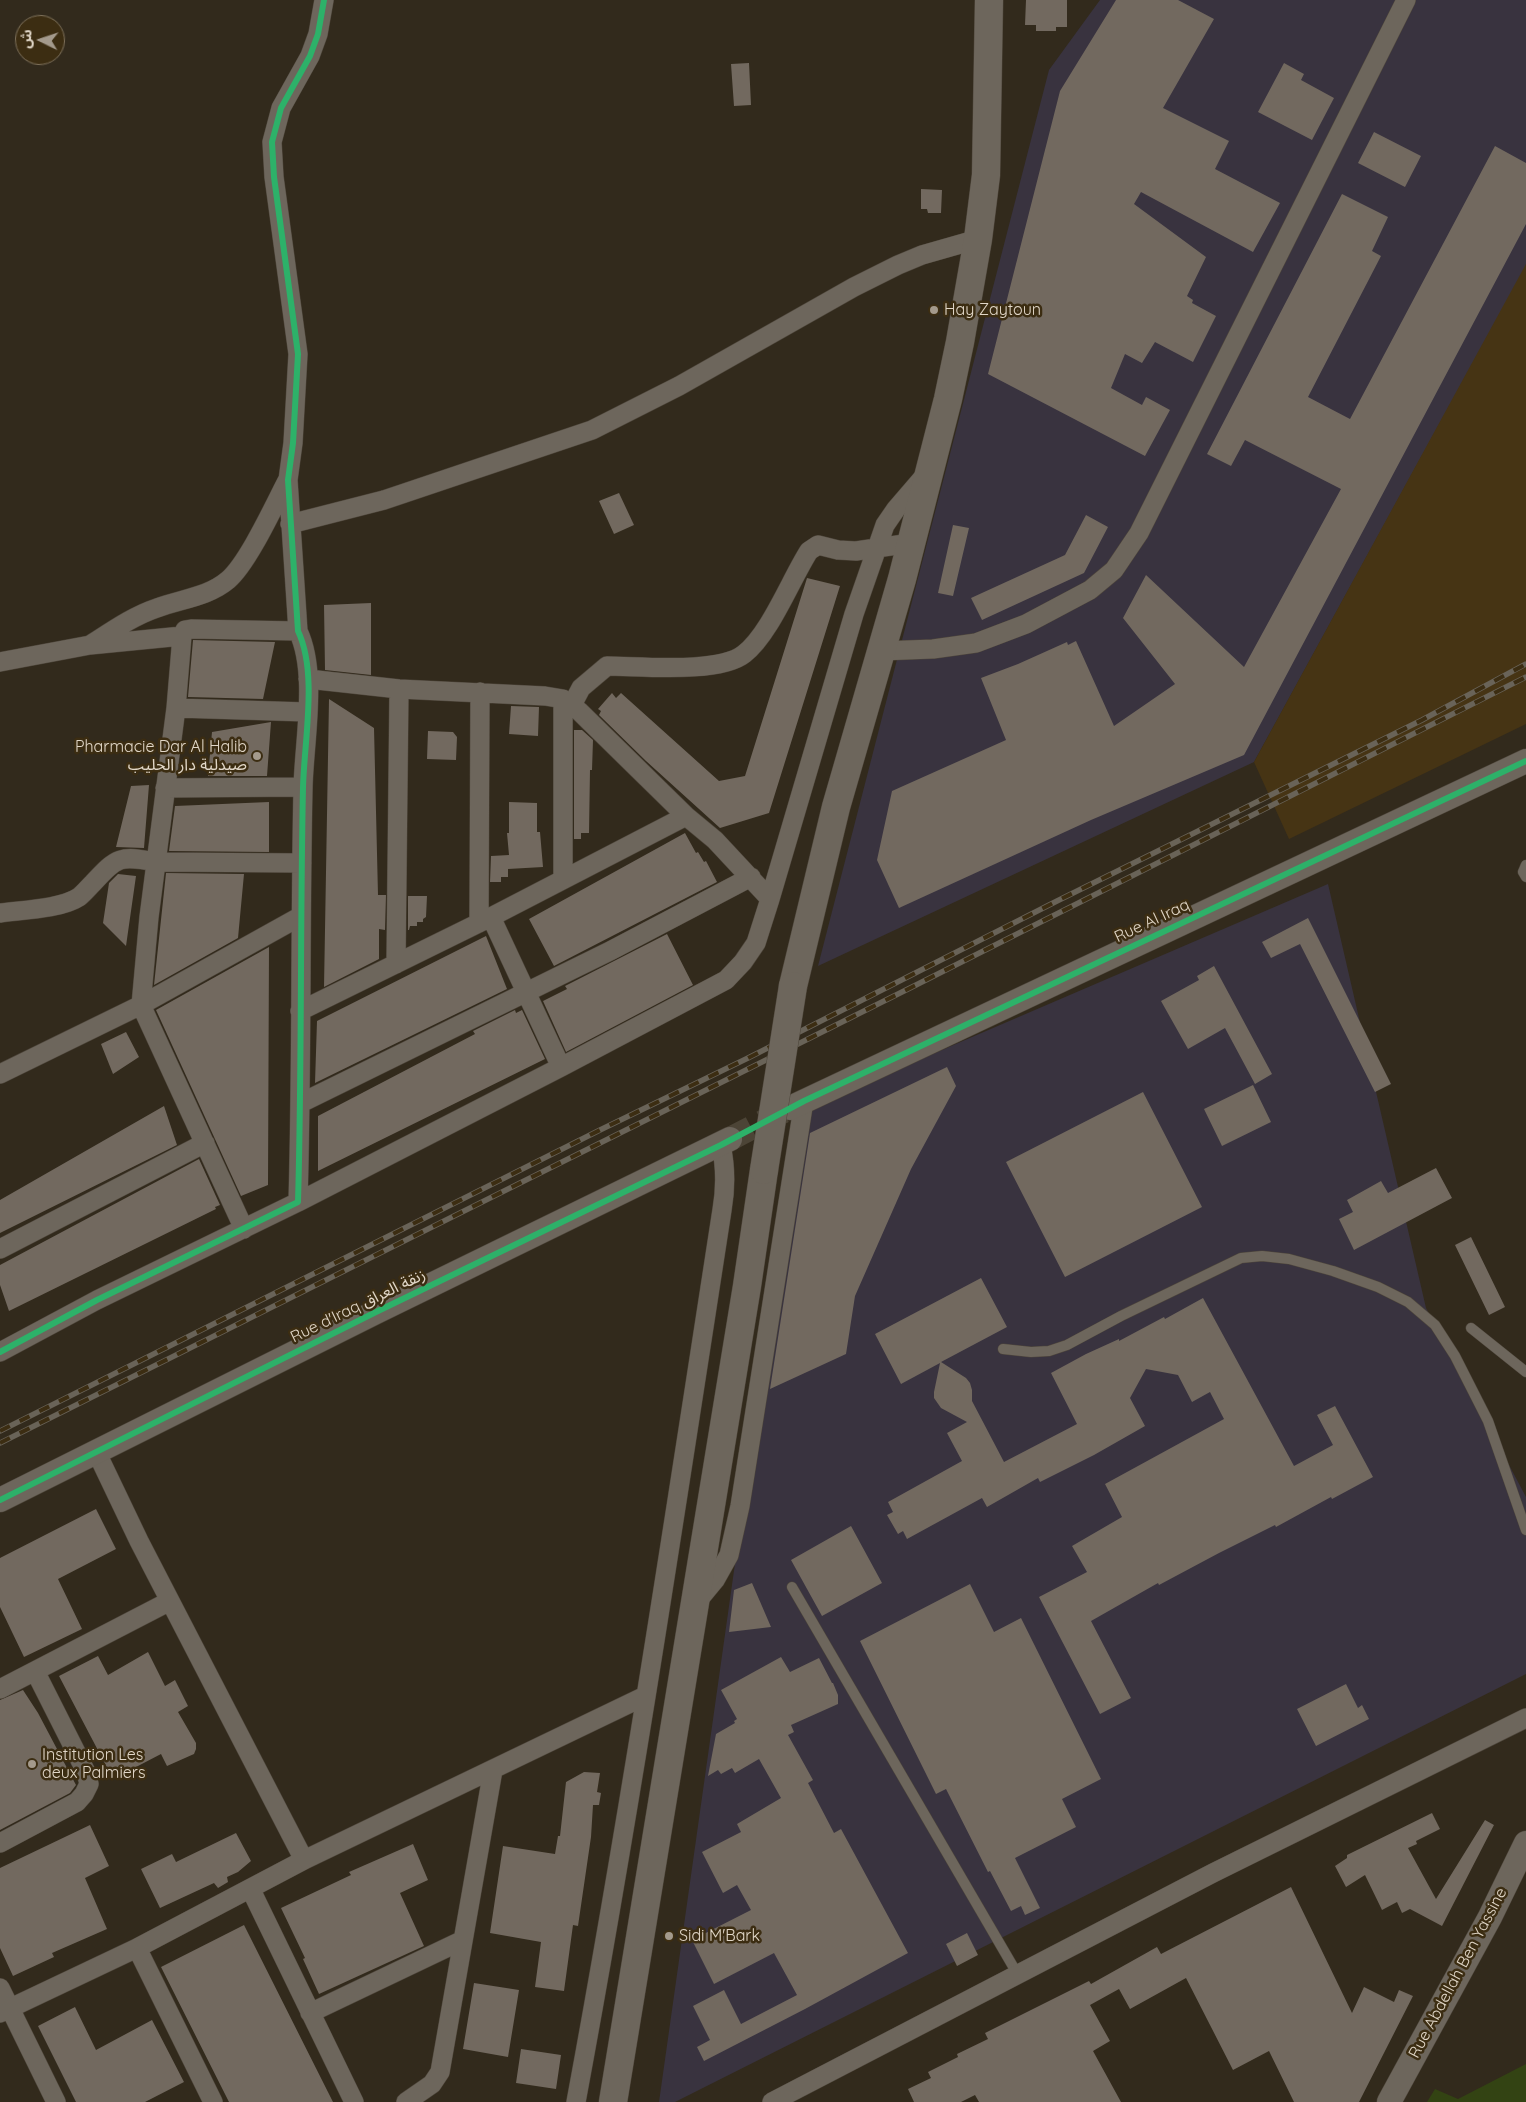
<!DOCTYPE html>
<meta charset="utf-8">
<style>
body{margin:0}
#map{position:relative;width:1526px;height:2102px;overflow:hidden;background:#322a1c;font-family:Quicksand,"Noto Sans Arabic",sans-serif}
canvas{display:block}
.north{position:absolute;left:15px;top:15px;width:50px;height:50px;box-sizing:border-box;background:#3c2d12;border:1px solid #7e715b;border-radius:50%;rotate:274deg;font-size:14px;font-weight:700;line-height:20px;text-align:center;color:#e1d7c8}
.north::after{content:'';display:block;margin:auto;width:18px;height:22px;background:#a49a8c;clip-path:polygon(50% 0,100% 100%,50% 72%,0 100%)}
</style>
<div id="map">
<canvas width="1526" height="2102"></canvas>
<div class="north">ش</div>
</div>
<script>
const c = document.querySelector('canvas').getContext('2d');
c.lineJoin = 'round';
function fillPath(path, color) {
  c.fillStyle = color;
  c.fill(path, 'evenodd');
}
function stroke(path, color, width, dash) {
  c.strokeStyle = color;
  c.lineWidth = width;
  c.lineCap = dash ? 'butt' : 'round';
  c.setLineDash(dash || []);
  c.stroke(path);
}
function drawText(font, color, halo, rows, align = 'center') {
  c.font = font + ' Quicksand,"Noto Sans Arabic",sans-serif';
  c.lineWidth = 5;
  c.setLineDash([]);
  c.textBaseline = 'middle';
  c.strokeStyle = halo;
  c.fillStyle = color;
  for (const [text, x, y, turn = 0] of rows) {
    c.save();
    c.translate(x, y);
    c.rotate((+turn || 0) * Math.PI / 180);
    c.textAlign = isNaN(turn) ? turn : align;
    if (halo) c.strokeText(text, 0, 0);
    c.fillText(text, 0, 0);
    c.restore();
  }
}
const industrial = new Path2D(`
 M1100 0H1526V266L1254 762 818 966 1049 70Z
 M1328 884 1426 1308 1526 1497V1674L675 2102H659L742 1514 793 1114Z`);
const built = new Path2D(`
 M1526 264V724L1289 839 1254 762Z`);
const green = new Path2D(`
 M1526 2064V2102H1427L1435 2089 1458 2099Z`);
const building = new Path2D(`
 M1026 0H1067V27H1056V31H1036V25H1025Z
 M1116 0H1178L1214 19 1163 108 1229 141 1215 169 1280 203 1253 252 1141 192 1134 204 1206 257 1187 296 1193 300 1192 303 1216 316 1193 362 1155 342 1142 363 1125 354 1111 388 1142 405 1146 397 1170 410 1145 456 988 374 1060 91Z
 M749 63 751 105 734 106 731 64Z
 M1284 63 1304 74 1301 80 1334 98 1312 140 1258 112Z
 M1374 132 1421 156 1405 187 1358 163Z
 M1495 146 1526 163V224L1244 755 1091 820 899 908 877 860 892 791 1006 740 981 678 1018 664 1067 642 1068 645 1076 641 1114 726 1175 684 1123 618 1146 575 1244 667 1341 489 1245 440 1231 466 1207 454 1342 194 1388 217 1372 251 1381 256 1308 397 1350 419Z
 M921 189 942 190 941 213H928L927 209H921Z
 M619 493 634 525 614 534 599 501Z
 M1086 515 1108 527 1084 573 982 620 971 598 1065 555Z
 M953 525 969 528 953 596 938 593Z
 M807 578 840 586 769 813 720 828 646 761 599 715 601 711 598 709 612 693 616 698 621 693 719 781 745 776Z
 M371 603V675L325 670 324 605Z
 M193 640 275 642 263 699 188 697Z
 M329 699 374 728 378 895H386L385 930 379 929V959L324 987Z
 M511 706 539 707 538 736 509 734Z
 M271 722 267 776H208L212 732Z
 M574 730H582L593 740 592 770H590L589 833H581V839H574Z
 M428 731 453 732 457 737 456 760 427 759Z
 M149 785 144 848 116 847 131 786Z
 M269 802V852L169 851 175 806Z
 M509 802 537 803V832H540L543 867 508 869V877H501V882H490L491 856 509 855 507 833H509Z
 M685 833 696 853 698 852 704 862 706 861 717 882 554 966 529 919Z
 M166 873 244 874 238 938 154 985Z
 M118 874 136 876 126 946 103 923 109 883Z
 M408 896H427L426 917 423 919V922H417V926H410L409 930H408Z
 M1308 918 1391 1084 1375 1092 1300 944 1271 958 1262 942Z
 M667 934 693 985 566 1052 543 1001 567 989 565 986Z
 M486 936 507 989 315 1083 317 1021Z
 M269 947 268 1185 241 1196 156 1010Z
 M1214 966 1272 1074 1255 1084 1225 1028 1188 1049 1161 1001 1199 980 1197 976Z
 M515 1010 516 1013 522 1010 545 1059 318 1171V1116L475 1034 473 1031Z
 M126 1032 139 1057 113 1074 101 1044Z
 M947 1067 956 1086 911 1169 855 1296 846 1354 770 1389 810 1133Z
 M1253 1085 1271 1122 1222 1146 1204 1109Z
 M1143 1092 1202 1207 1065 1277 1006 1162Z
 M164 1106 177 1145 0 1233V1200Z
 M199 1159 220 1205 215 1207 216 1209 9 1311 0 1285V1265Z
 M1436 1168 1452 1198 1354 1250 1339 1219 1353 1212 1347 1200 1381 1181 1388 1193Z
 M1471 1237 1505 1307 1489 1315 1455 1245Z
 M981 1278 1007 1327 941 1362 966 1378 970 1383 972 1390V1401L1004 1462 1077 1424 1051 1373 1086 1354 1119 1339V1341L1164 1317 1165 1319 1203 1298 1294 1466 1333 1445 1317 1415 1335 1406 1373 1477 1332 1499 1331 1497 1276 1527 1275 1525 1219 1553 1159 1585 1158 1583 1091 1621 1131 1698 1100 1714 1039 1597 1087 1572 1072 1546 1122 1517 1105 1484 1224 1419 1210 1392 1192 1402 1178 1375 1146 1369 1130 1398 1145 1426 1094 1455 1040 1482 1038 1478 987 1507 982 1498 907 1539 903 1531 898 1534 887 1515 893 1512 888 1502 962 1461 947 1433 967 1422 941 1408 934 1398V1392L940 1363 901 1384 875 1334Z
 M96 1509 116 1549 58 1579 82 1629 24 1657 0 1607V1558Z
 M851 1526 882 1583 822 1616 791 1560Z
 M752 1583 771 1627 729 1632 734 1590Z
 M970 1584 994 1632 1021 1618 1101 1779 1062 1799 1076 1827 1015 1858 1040 1908 1025 1915 1021 1906 1011 1911 990 1871 988 1872 946 1789 936 1794 860 1641Z
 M148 1652 165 1686 175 1680 188 1706 178 1712 196 1743V1749L194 1754 167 1766 161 1754 113 1779 59 1676 98 1656 108 1675Z
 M781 1657 790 1672 819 1658 832 1683H833L838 1695V1704L791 1725 794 1732 788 1735 813 1780 808 1783 834 1833 841 1829 908 1953 805 2009 704 2061 697 2047 710 2040 693 2006 724 1990 741 2024 797 1995 774 1953 714 1984 692 1940 751 1910 737 1885 723 1893 702 1852 741 1832 737 1824 781 1798 759 1759 735 1773 732 1768 721 1774 718 1770 708 1776 716 1734 735 1723 734 1721 737 1719 721 1690Z
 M1346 1684 1358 1708 1362 1705 1369 1719 1316 1746 1297 1709Z
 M23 1690 38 1713 76 1785 70 1793 0 1830V1700Z
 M584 1772 600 1773 597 1792 601 1793 599 1805H593L591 1837 578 1926 573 1925 564 1991 535 1987 541 1942 490 1933 503 1846 555 1854 558 1836H560L566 1782Z
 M1432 1813 1440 1829 1416 1841 1417 1844 1408 1848 1436 1899 1485 1820 1494 1825 1442 1926 1410 1909 1402 1913 1397 1902 1382 1910 1365 1875 1346 1887 1335 1866 1347 1858V1855Z
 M90 1825 109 1866 85 1878 107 1929 52 1953 54 1957 13 1976 0 1948V1868Z
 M236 1833 251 1861 238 1872 227 1877 228 1882 218 1888 214 1883 160 1908 141 1869 172 1854 176 1862Z
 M413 1844 428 1880 400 1893 424 1946 319 1994 303 1959 305 1958 281 1908 351 1875 349 1872Z
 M1291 1887 1352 2013 1364 1987 1394 2002 1399 1990 1413 1996 1359 2102H1294L1269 2051 1233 2070 1186 1978 1130 2009 1119 1989 1090 2005 1110 2041 1093 2051 1121 2102H979L975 2095 961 2102H914L908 2089 931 2078 928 2072 958 2057 957 2054 988 2039 985 2033 1089 1981 1091 1984 1157 1947 1161 1954Z
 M244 1925 333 2102H229L161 1967Z
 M967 1933 978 1955 957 1966 946 1944Z
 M474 1983 519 1990 508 2057 463 2049Z
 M75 2007 96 2050 152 2020 184 2082 145 2102H76L38 2026Z
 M521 2049 561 2055 556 2089 516 2083Z`);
const tertiaryTunnel = new Path2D(`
 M730 1139 786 1110`);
const service = new Path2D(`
 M1526 865 1523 872 1526 877
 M1471 1328 1526 1372
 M1003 1349 1031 1352 1049 1351 1067 1345 1121 1316 1241 1258 1262 1256 1289 1259 1333 1271 1378 1287 1408 1302 1435 1325 1455 1356 1488 1421 1526 1530
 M792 1587 1018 1975`);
const minor = new Path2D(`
 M290 524 384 500 592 430 679 386 854 287 898 265 922 255 978 239
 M90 645C112 631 133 616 157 608 181 599 208 597 228 580 248 563 274 506 287 481
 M881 651 933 649 976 643 1026 624 1090 590 1114 570 1139 533 1406 0
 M0 662 90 645 182 636
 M563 699V878
 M572 705 581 688 607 666C640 666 719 674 744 654 770 634 791 579 809 551L818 545 838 550 856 551 911 543
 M176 708 307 712
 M165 788 303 787
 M770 899 854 614 885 525 896 509 927 473
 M0 913C21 910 61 909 79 897 84 893 88 888 93 883 117 857 120 855 156 862L302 863
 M491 917 561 1067
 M479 923 480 692
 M396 964 399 689
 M300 1011 491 917 686 816
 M0 1074 141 1005 301 916
 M301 1103 610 951 751 877
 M298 1202 561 1067 726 980 743 962 756 943 770 899 715 840 686 816 579 711 563 699 545 696 399 689 308 679
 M244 1229 141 1005 149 917 176 708 182 636 185 630 191 629 298 631
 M0 1249 205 1143
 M0 1352 97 1300 298 1202C302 1064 300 926 303 788 304 741 318 673 298 631L288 480 293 443 298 354 274 177 272 142 281 108 310 56 318 34 324 0
 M96 1451 139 1541 304 1860
 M696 1603 715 1580 729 1555 740 1506 804 1101
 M0 1689 170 1601
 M0 1843 77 1802 84 1794 89 1784 86 1772 35 1671
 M251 1890 354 2102
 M137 1948 213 2102
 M0 1988 56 2102
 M0 2013 137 1948 304 1860 645 1696
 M310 2013 463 1940
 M406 2102 432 2084 440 2072 493 1770
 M576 2102C631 1806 676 1508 722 1210 726 1187 726 1168 721 1145
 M772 2102 1213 1873 1526 1718`);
const tertiary = new Path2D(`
 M790 1108 1526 761
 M0 1500 378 1311 730 1139
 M1389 2102 1490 1917 1526 1843`);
const secondary = new Path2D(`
 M793 986 836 807 902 579 948 399 960 342 978 239 986 175 989 0
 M613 2102 747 1286 764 1170`);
const rail = new Path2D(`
 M0 1431 600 1130 748 1058 1057 901 1422 720 1526 664
 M0 1443 916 985 1526 677`);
const secondaryBridge = new Path2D(`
 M764 1170 793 986`);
const cycleway = new Path2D(`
 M0 1352 97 1300 298 1202C302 1064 300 926 303 788 304 741 318 673 298 631L288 480 293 443 298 354 274 177 272 142 281 108 310 56 318 34 324 0
 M0 1500 378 1311 721 1145 804 1101 1526 761`);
const markers = [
 [934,310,5,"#a49a8c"],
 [257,756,5,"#a49a8c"],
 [32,1764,5,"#a49a8c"],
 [669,1936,5,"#a49a8c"]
];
const poiNames = [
 ["Hay Zaytoun",944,310],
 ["Pharmacie Dar Al Halib",247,747,"right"],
 ["صيدلية دار الحليب",247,765,"right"],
 ["Institution Les",42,1755],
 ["deux Palmiers",42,1773],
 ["Sidi M'Bark",679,1936]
];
const streetNames = [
 ["Rue Al Iraq",1152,921,-25],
 ["Rue d'Iraq زنقة العراق",358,1306,-26],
 ["Rue Abdellah Ben Yassine",1458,1973,-62]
];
fillPath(industrial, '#39333f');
fillPath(built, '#463414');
fillPath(green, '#334313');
fillPath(building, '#72695f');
stroke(tertiaryTunnel, '#4c4436', 24, [24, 12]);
stroke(service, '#4e463b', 11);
stroke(minor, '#4e463b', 20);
stroke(tertiary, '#4e463b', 25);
stroke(secondary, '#4e463b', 29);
stroke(service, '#6d665c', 10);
stroke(minor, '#6d665c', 19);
stroke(tertiary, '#6d665c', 24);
stroke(secondary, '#6d665c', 28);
stroke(rail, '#696358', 5.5);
stroke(rail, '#3c2d12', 4, [11]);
stroke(secondaryBridge, '#4e463b', 29, []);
stroke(secondaryBridge, '#6d665c', 28);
stroke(cycleway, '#2db169', 6);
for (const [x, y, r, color] of markers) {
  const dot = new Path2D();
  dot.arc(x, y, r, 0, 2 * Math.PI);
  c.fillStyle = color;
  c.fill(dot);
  stroke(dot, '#3c2d12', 2);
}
drawText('16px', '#e1d7c8', '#3c2d12', poiNames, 'left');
drawText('16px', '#e1d7c8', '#3c2d12', streetNames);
</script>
